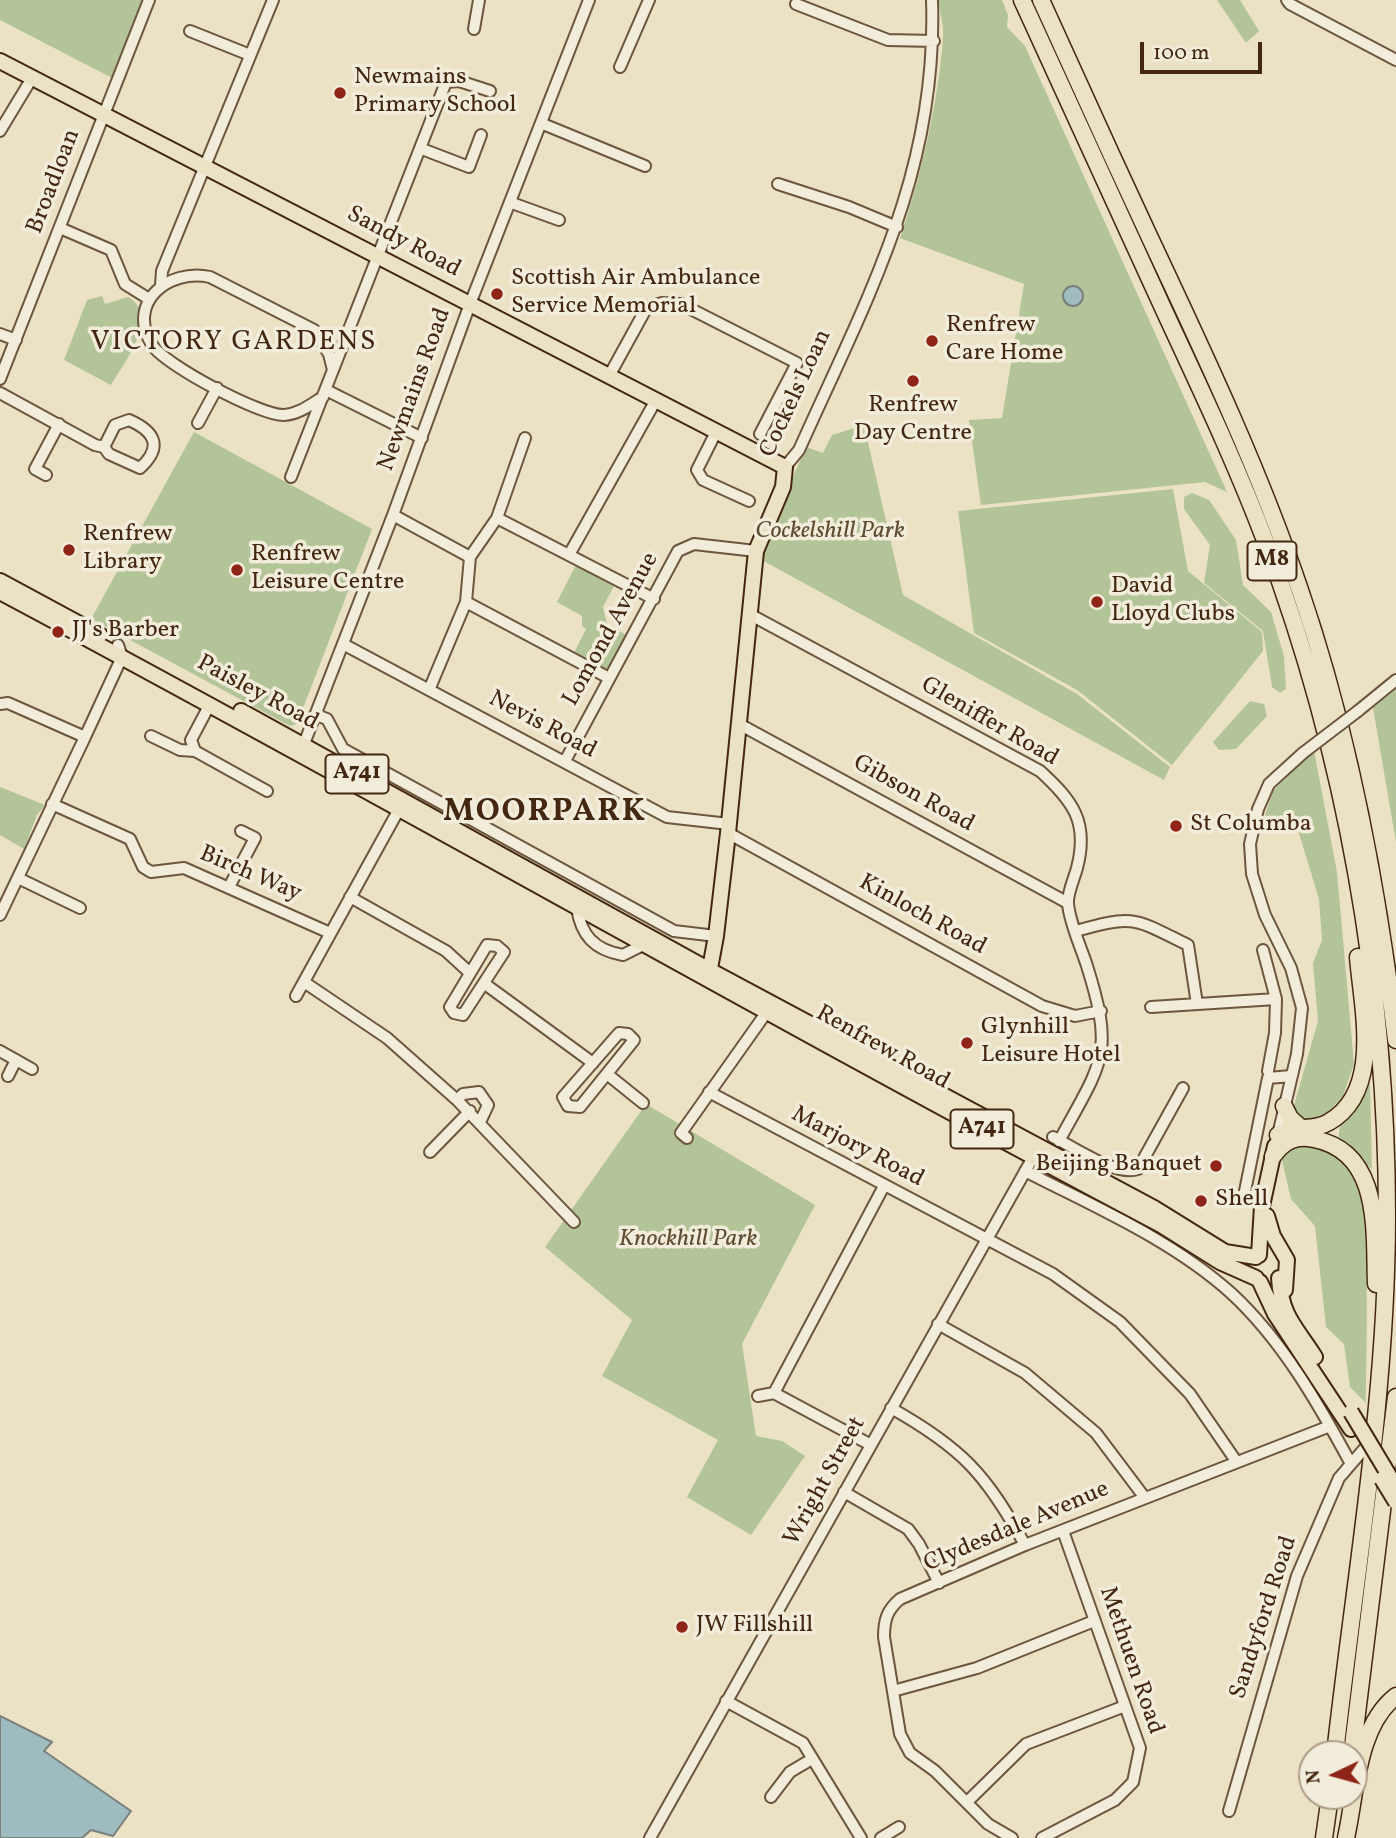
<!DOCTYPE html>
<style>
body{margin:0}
#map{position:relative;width:1396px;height:1838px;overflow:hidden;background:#ebe2c6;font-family:Vollkorn,serif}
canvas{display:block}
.north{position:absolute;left:1298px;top:1740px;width:70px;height:70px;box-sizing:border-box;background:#f2ecda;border:2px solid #ac9d89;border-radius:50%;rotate:265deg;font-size:19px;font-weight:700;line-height:28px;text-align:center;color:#432710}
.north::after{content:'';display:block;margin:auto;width:24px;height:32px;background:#8f2418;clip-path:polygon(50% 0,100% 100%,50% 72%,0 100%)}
.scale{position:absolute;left:1140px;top:42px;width:122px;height:32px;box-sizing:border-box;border:4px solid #432710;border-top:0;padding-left:9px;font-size:21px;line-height:24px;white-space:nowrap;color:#432710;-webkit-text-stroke:5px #f2ecda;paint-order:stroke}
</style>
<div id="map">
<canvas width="1396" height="1838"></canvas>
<div class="north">N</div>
<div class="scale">100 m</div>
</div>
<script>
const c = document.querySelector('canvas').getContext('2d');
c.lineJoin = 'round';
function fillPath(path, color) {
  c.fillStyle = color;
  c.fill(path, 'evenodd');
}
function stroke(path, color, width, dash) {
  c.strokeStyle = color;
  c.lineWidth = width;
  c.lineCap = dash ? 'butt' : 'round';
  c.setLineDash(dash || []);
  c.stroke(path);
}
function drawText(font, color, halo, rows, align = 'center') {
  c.font = font + ' Vollkorn,serif';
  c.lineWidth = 7;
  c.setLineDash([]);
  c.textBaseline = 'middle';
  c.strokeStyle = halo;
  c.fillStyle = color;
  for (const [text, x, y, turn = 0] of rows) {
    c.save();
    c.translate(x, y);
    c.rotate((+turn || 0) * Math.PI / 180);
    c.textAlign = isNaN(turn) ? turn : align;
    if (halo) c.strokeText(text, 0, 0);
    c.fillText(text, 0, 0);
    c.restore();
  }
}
const green = new Path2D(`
 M0 0H145L114 79 0 20Z
 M938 0H1002L1008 15 1007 27 1025 46 1227 492 1205 482 981 505 969 420 1002 418 1024 284 900 238C921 174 938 105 943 38 944 26 940 12 938 0Z
 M1217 0H1240L1259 31 1246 43Z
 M102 296 105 304 128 297C161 316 124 363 111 385L64 360 87 300Z
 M864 425 903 595 1077 694 1170 767 1164 780 758 558 806 447 823 453 832 435Z
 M194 432 372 529 297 724 290 726 91 619Z
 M1173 489 1188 571 1262 632 1263 651 1172 765 1077 690 974 633 958 511Z
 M1192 493 1209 500 1236 540 1243 585 1271 612 1284 656 1286 689 1280 693 1272 687 1263 631 1204 583 1210 545 1184 509V497Z
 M576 565 615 584 603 607 607 624 628 636 614 666 599 670 573 655 586 629 582 626V616L557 602Z
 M1396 689V842L1373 708Z
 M1250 701 1264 704 1267 716 1236 749 1219 750 1213 742Z
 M1314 751 1337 872 1354 1064 1343 1096 1324 1116 1301 1122 1293 1109 1318 1021 1313 963 1322 940 1319 899 1298 830 1265 815 1273 791Z
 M0 787 45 805 37 815 24 849 0 835Z
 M1370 1084 1372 1170 1357 1152 1338 1141 1340 1123 1350 1114Z
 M646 1104 815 1205 742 1344 756 1436 782 1441 805 1456 751 1535 687 1497 718 1440 602 1376 632 1320 545 1247Z
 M1288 1144C1316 1147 1336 1150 1354 1173 1372 1196 1366 1365 1366 1403L1350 1387 1344 1344 1326 1327 1315 1226 1291 1199 1280 1152Z`);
const water = new Path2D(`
 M1063 296a10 10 0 1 1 20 0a10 10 0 1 1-20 0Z
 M0 1716 52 1742 44 1751 131 1811 113 1836 91 1830 82 1838H0Z`);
const minor = new Path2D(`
 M1287 0 1290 4 1396 60
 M796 4 888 40 934 41
 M474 29 479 0
 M190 31 250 55
 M620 67 649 0
 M543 124 645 166
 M0 131 32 78
 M422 149 469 167 481 135
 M778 184 849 207 897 227
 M512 203 559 220
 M60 228 111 250 125 284 149 299
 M161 285 162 271 273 0
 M0 334 16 340
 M609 376 647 307 662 303 681 304 797 363 760 434
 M0 379 149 0
 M326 390 422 438
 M0 393 95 445 104 447
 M323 397C310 405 299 414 284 415 261 416 165 365 152 345 126 303 168 268 210 277L314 330 329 354 333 370
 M129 420C154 431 164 446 140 468L109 454 104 447 115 425Z
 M198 423 217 388
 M717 430 697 470 703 480 749 501
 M785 467 799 450C867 298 938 172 932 0
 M46 475 35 469 59 424
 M291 477 446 82 459 81 490 91
 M393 515 470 557
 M497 518 654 599
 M570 553 656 400
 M466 602 609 678
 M751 615 1040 771C1073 801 1089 822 1077 868 1074 879 1067 894 1068 904 1070 924 1081 947 1087 966 1115 1055 1102 1062 1059 1141
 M343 644 667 817 729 824
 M429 690 466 602 470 557 497 518 525 438
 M0 704 8 703 85 737 0 915
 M1358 711 1396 680
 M316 715 327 719 343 749 674 931 716 936
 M739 724 1068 903
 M151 736 180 750 195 751 267 791
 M85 737 122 657 118 645
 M302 749 393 515 470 304 589 0
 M195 751 191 740 210 704
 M565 761 678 551 694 544 756 551
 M52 804 130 839 143 867 151 872 184 868 330 933
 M728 833 1042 1006 1075 1016 1101 1011
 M18 878 80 908
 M229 887 255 838 241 831
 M350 897 446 951 470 973
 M577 908C581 935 594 950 623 955L643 945
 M1076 931C1135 914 1135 919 1188 945L1197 1004
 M487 945 497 946 504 952 463 1015 454 1013 450 1007Z
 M1263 950 1276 999 1275 1033 1268 1071
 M304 982 387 1038 457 1100 574 1222
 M485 984 593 1063
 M296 996 403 802
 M1151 1007 1276 999
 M619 1033 628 1034 634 1040 580 1107 568 1106 563 1097Z
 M0 1051 32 1069
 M607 1074 643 1103
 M8 1076 16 1060
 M709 1092 1053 1274 1120 1322 1190 1394 1236 1461
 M457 1100 463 1094 479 1092 488 1105 480 1122
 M1278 1135 1297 1054 1302 1008 1291 968 1265 915 1252 874 1250 844 1258 809 1269 784 1303 753
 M1053 1137C1074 1147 1116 1177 1138 1169L1183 1088
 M687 1138 681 1133 771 1006
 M430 1152 470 1111
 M1025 1171C1095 1207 1172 1240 1231 1293 1282 1340 1318 1403 1351 1464
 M1244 1196 1268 1078 1291 1076
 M938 1324 1025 1373 1096 1433 1145 1498
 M774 1393 884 1186
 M758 1396 774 1393 871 1445
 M891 1408C962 1448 986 1474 1025 1545
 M844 1492 908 1529 919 1544 939 1583
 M893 1691 977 1668 1094 1621
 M726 1701 803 1743 861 1838
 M771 1797 790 1772 812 1759
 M967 1802 1026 1744 1125 1706
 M1229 1811 1297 1576 1339 1478 1364 1449
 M650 1838 1036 1152
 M881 1838 899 1827
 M1012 1838 988 1824 935 1771 910 1753 900 1734 884 1637C884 1620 887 1610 900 1599L1025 1545 1330 1426
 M1042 1838 1115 1800 1133 1782 1140 1748 1063 1531`);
const major = new Path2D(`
 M0 61 785 467 783 487 756 551 728 833 716 936 708 979
 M0 581 100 635
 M0 592C389 799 771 1019 1161 1225L1220 1262 1256 1278
 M241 711 711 971 1154 1208 1225 1252 1256 1257
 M1267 1216 1273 1236 1287 1260 1285 1290
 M1259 1255 1262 1206 1275 1146
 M1279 1278C1281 1316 1296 1327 1315 1357
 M1260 1282 1275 1314 1351 1429`);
const highway = new Path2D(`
 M1022 0C1069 103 1116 206 1163 308 1199 386 1236 463 1266 543 1346 756 1387 989 1387 1216 1387 1397 1355 1575 1335 1754
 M1041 0C1077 79 1113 159 1150 238 1204 353 1259 469 1300 590 1350 736 1378 888 1396 1040
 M1284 1106 1290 1118 1301 1128
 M1278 1135C1294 1124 1313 1132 1329 1122 1383 1091 1362 1008 1358 957
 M1273 1156C1284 1141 1295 1135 1314 1139 1382 1152 1374 1232 1376 1284
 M1352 1754 1396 1397
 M1324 1838 1330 1796
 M1346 1838C1356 1793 1357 1726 1396 1696`);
const minorBridge = new Path2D(`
 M1303 753 1358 711`);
const majorBridge = new Path2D(`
 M1351 1412 1396 1487
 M1382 1479 1396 1502`);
const markers = [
 [340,93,7,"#8f2418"],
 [497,294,7,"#8f2418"],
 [932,341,7,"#8f2418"],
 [913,381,7,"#8f2418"],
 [69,550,7,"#8f2418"],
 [237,570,7,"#8f2418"],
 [1097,602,7,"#8f2418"],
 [58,632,7,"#8f2418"],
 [1176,826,7,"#8f2418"],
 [967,1043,7,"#8f2418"],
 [1216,1166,7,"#8f2418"],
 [1201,1201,7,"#8f2418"],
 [682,1627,7,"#8f2418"]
];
const shields = [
 [1272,561,49],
 [357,774,63],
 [982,1129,63]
];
const shieldNames = [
 ["M8",1272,561],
 ["A741",357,774],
 ["A741",982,1129]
];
const poiNames = [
 ["Newmains",354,79],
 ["Primary School",354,107],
 ["Scottish Air Ambulance",511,280],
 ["Service Memorial",511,308],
 ["Renfrew",946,327],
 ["Care Home",946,355],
 ["Renfrew",913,407,"center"],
 ["Day Centre",913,435,"center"],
 ["Renfrew",83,536],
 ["Library",83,564],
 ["Renfrew",251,556],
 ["Leisure Centre",251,584],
 ["David",1111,588],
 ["Lloyd Clubs",1111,616],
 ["JJ's Barber",72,632],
 ["St Columba",1190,826],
 ["Glynhill",981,1029],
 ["Leisure Hotel",981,1057],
 ["Beijing Banquet",1202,1166,"right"],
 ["Shell",1215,1201],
 ["JW Fillshill",696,1627]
];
const streetNames = [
 ["Broadloan",55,182,-69],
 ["Sandy Road",403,243,28],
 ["Newmains Road",416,390,-70],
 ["Cockels Loan",797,394,-65],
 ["Lomond Avenue",612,630,-61],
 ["Paisley Road",257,694,28],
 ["Gleniffer Road",989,723,30],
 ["Nevis Road",542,726,28],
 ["Gibson Road",913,795,29],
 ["Birch Way",250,875,23],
 ["Kinloch Road",922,916,29],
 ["Renfrew Road",882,1049,29],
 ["Marjory Road",857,1148,28],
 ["Wright Street",826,1482,-61],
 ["Clydesdale Avenue",1017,1528,-23],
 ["Sandyford Road",1265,1618,-72],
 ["Methuen Road",1130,1661,71]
];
const parkNames = [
 ["Cockelshill Park",830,533],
 ["Knockhill Park",688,1241]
];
const quarterNames = [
 ["VICTORY GARDENS",234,344]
];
const districtNames = [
 ["MOORPARK",545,814]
];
fillPath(green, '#b3c498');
fillPath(water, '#9ebbc0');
stroke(water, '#7a807a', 2);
stroke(minor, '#6d563e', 14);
stroke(major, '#432710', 18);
stroke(highway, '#432710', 19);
stroke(minor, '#f2ecda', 10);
stroke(major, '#ebe2c6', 14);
stroke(highway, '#ebe2c6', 16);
stroke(minorBridge, '#6d563e', 14, []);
stroke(majorBridge, '#432710', 18, []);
stroke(minorBridge, '#f2ecda', 10);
stroke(majorBridge, '#ebe2c6', 14);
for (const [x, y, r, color] of markers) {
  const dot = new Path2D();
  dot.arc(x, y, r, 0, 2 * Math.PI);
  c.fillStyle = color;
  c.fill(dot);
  stroke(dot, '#f2ecda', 2.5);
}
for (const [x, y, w] of shields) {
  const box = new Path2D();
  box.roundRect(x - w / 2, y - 19.5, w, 39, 5);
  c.fillStyle = '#f2ecda';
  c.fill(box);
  stroke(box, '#432710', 2);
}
drawText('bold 23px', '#432710', null, shieldNames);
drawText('24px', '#432710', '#f2ecda', poiNames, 'left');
drawText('24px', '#432710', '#f2ecda', streetNames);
drawText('italic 24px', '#5f4e32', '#f2ecda', parkNames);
c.letterSpacing = '2px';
drawText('28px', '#432710', '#f2ecda', quarterNames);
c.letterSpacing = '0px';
c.letterSpacing = '2px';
drawText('bold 32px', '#432710', '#f2ecda', districtNames);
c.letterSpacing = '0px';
</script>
